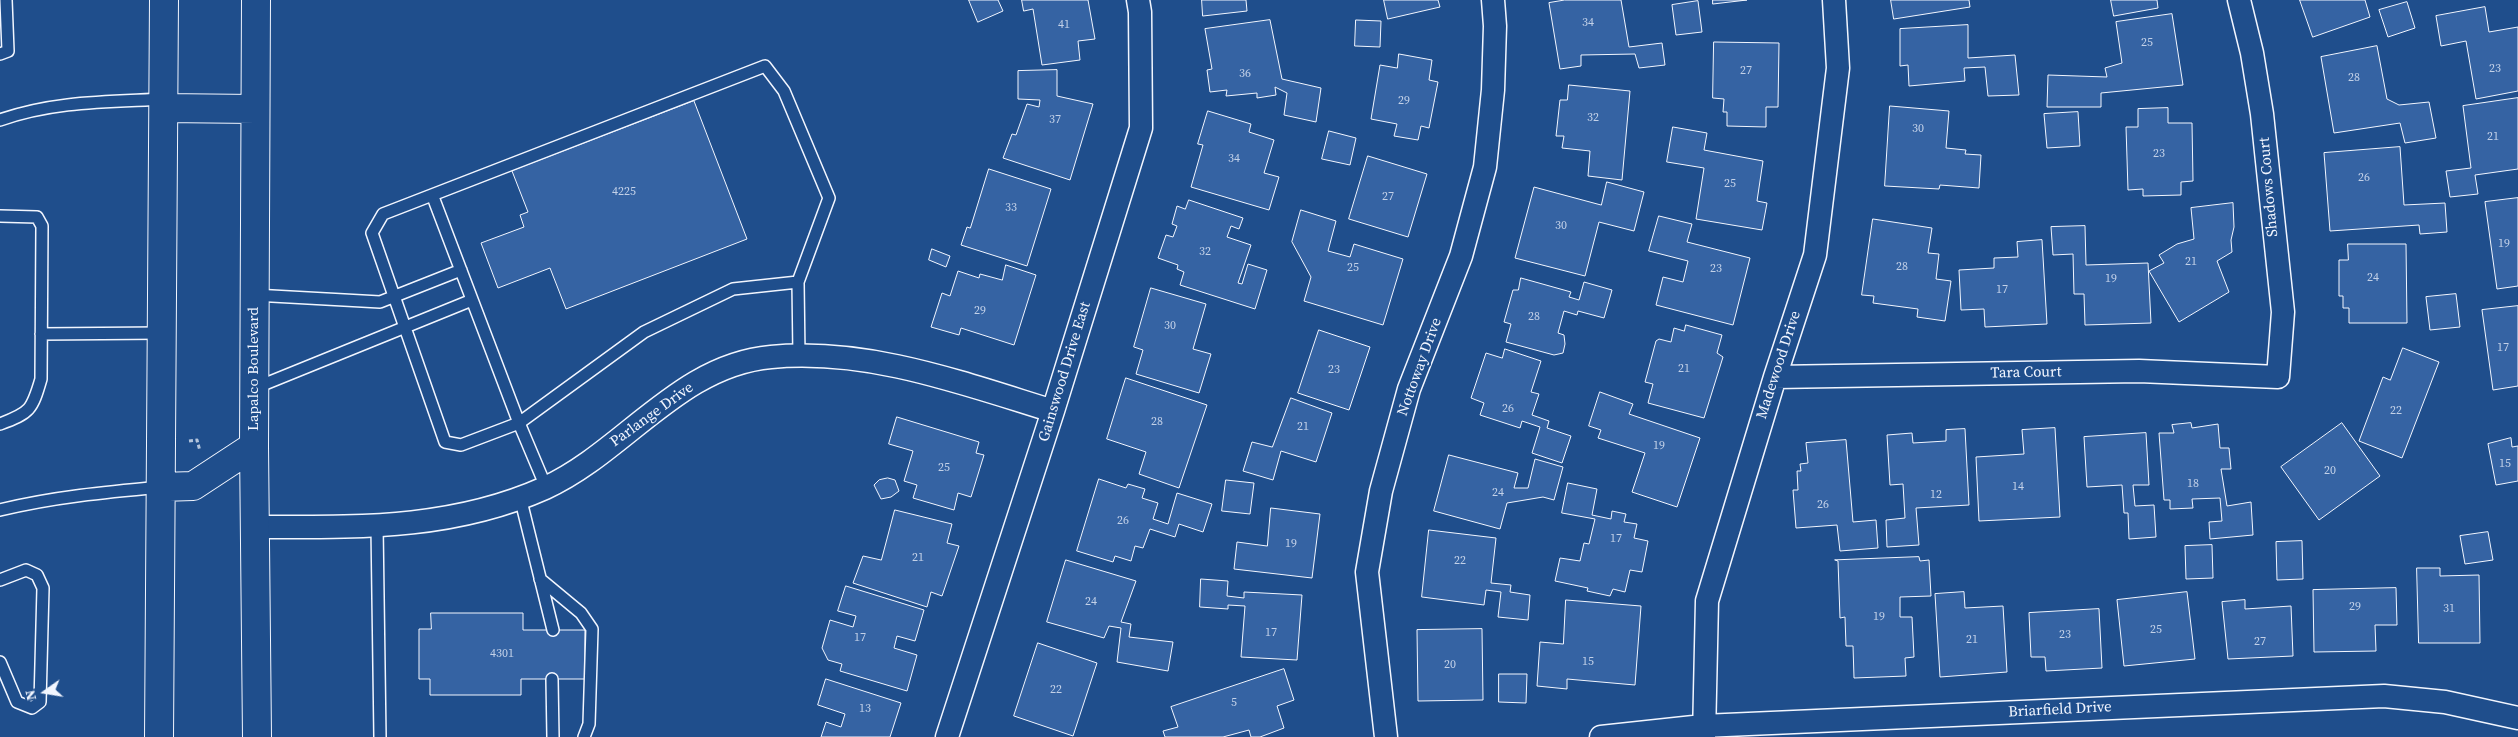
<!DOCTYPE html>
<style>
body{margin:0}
#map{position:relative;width:2518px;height:737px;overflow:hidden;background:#1f4e8c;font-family:"Source Serif 4",serif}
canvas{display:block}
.north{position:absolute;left:20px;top:667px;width:50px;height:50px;-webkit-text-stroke:4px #1f4e8c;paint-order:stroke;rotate:257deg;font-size:14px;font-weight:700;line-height:20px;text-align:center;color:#f2f6ff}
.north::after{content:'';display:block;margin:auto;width:18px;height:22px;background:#f2f6ff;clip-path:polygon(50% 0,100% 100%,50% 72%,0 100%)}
</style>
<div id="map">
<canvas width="2518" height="737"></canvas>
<div class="north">N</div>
</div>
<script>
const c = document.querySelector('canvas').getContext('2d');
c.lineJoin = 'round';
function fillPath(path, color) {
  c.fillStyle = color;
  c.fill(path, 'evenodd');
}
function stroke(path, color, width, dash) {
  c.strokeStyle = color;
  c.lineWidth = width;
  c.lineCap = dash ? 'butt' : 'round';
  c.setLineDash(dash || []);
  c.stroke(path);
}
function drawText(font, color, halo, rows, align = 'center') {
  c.font = font + ' "Source Serif 4",serif';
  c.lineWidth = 4;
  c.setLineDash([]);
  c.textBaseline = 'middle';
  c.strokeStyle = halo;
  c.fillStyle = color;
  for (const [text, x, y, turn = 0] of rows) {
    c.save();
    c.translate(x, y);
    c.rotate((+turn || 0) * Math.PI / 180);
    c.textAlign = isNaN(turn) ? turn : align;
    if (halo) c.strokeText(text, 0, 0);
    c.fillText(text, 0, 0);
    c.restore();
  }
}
const building = new Path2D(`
 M969 0H998L1003 11 978 22Z
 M1022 0H1088L1095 39 1078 41 1080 60 1042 65 1033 9 1024 11Z
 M1202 0H1246L1247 11 1203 16Z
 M1384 0H1438L1440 7 1388 19Z
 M1565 0H1621L1629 47 1662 43 1665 65 1639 68 1635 54 1581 55V66L1560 69 1549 3Z
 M1713 0H1747L1713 4Z
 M1891 0H1969L1970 7 1894 19Z
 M2111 0H2157L2158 8 2114 16Z
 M2300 0H2365L2370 17 2313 37Z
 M1698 1 1702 32 1676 35 1672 5Z
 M2407 2 2415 28 2388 37 2379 10Z
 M2485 7 2489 32 2518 27V91L2476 99 2466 41 2441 46 2436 16Z
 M2172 14 2183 85 2101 93V107H2047L2048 75 2107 77 2105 68 2122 63 2116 22Z
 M1270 20 1282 79 1321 88 1316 122 1284 115 1287 93 1275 87 1276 95 1257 98V93L1226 96 1227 90 1210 92 1207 70 1212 69 1205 29Z
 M1356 20 1381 21 1380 47 1355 46Z
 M1968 25V58L2015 55 2019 95 1988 96 1985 67 1964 68 1965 81 1909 86 1908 65 1900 66V29Z
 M1714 42 1779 43 1778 107H1766V127L1727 126V112H1723L1724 99 1713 98Z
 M2377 46 2387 99 2399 105 2429 102 2436 138 2405 143 2400 123 2334 133 2321 57Z
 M1399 54 1432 60 1429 80 1438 82 1429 128 1421 126 1418 140 1394 136 1397 124 1371 119 1380 65 1397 68Z
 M1057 70V96L1093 104 1070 180 1003 158 1012 134 1016 135 1027 104 1039 107 1040 100 1018 99V71Z
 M1569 85 1630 91 1622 180 1588 176 1590 151 1562 148 1564 136H1556L1560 100H1567Z
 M2518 98V169L2475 175 2478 194 2450 197 2446 171 2471 168 2463 106Z
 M694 101 747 239 566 309 550 268 498 288 481 243 524 227 520 215 528 212 512 171Z
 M1890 106 1949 111 1946 148 1966 150 1965 154 1981 155 1979 188 1940 185 1939 189 1885 186Z
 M2168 108V123H2192L2193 181 2181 182V195L2143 196V189L2128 190 2126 127H2138V109Z
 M1208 111 1251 124 1249 132 1274 140 1264 173 1279 177 1269 210 1191 187 1203 145 1198 144Z
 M2078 112 2080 146 2047 148 2044 114Z
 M1673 127 1707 133 1704 150 1763 161 1757 201 1767 203 1762 230 1696 219 1704 168 1667 162Z
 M1329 131 1356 138 1350 165 1322 159Z
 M2400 147 2404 205 2445 203 2447 232 2420 234 2419 225 2330 231 2324 153Z
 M1368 156 1427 174 1408 237 1349 219Z
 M989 169 1051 189 1027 266 961 245 967 227 970 228Z
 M1607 182 1644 192 1634 231 1599 222 1585 276 1515 258 1534 187 1601 205Z
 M2518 198V286L2497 289 2485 202Z
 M1189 200 1243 218 1239 229 1231 226 1227 237 1251 245 1238 283 1242 284 1248 264 1267 270 1255 309 1180 285 1184 272 1177 269 1178 265 1158 258 1166 235 1173 237 1177 226 1172 224 1177 206 1185 209Z
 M2233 203 2234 227 2231 240 2232 252 2217 261 2229 292 2179 322 2149 271 2164 263 2159 255 2177 244 2194 239 2191 208Z
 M1301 210 1336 221 1328 251 1350 257 1354 244 1403 259 1383 325 1304 301 1311 277 1292 242Z
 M1659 216 1692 224 1687 242 1750 258 1733 325 1656 305 1663 277 1683 282 1688 261 1649 251Z
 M1873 219 1932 228 1928 253 1939 254 1936 279 1951 281 1945 321 1917 317 1918 309 1873 303 1874 296 1862 295Z
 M2085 226 2086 265 2148 263 2151 323 2085 325 2084 294H2074L2073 254 2053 255 2051 227Z
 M2042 240 2047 324 1985 327 1984 309 1961 310 1959 270 1994 268V258L2018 257 2017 242Z
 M2348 244H2406L2407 323H2349V308H2343V296H2339V260H2348Z
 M932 249 950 256 946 267 929 260Z
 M1006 265 1036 275 1014 345 961 328 959 335 931 327 942 293 950 296 958 271 979 278 980 274 1002 280Z
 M1521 278 1571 292 1569 297 1579 300 1584 282 1612 290 1604 318 1578 311 1577 315 1564 311 1558 333 1564 335 1565 344 1563 353 1554 355 1506 342 1511 324 1504 322 1513 290H1518Z
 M1151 288 1206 304 1193 349 1211 354 1199 393 1136 374 1143 350 1134 347Z
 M2456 294 2460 327 2430 330 2426 297Z
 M2518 306V386L2493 390 2482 310Z
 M1686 325 1722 335 1717 353 1723 357 1704 418 1648 403 1653 384 1645 382 1656 341 1659 339 1671 342 1674 328 1684 331Z
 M1319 330 1370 347 1349 410 1298 393Z
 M2403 348 2439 362 2402 458 2359 441 2383 377 2390 380Z
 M1505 349 1541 361 1531 392 1539 394 1532 415 1549 421 1547 428 1571 436 1562 463 1532 453 1540 427 1522 421 1520 428 1480 415 1484 403 1471 398 1486 353 1502 358Z
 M1126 378 1207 405 1179 488 1139 474 1146 452 1107 439Z
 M1600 392 1633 404 1629 414 1700 438 1677 507 1632 492 1645 453 1598 438 1601 430 1589 426Z
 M1291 398 1332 413 1316 462 1281 451 1273 480 1243 471 1252 442 1272 447Z
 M897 417 979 442 976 453 984 455 971 497 958 493 954 510 913 498 917 485 904 481 913 451 889 444Z
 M2191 423 2192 428 2218 424 2220 448H2229L2231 469H2221L2227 506 2251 502 2253 535 2210 539 2209 522 2222 521 2220 498 2192 499 2193 508 2170 509V500H2164L2159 433H2174L2172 425Z
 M2342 423 2380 476 2319 520 2281 467Z
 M2055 428 2060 517 1979 521 1976 457 2024 454 2022 430Z
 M1965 429 1969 505 1916 508 1919 545 1887 547 1886 520 1905 518 1903 484 1890 485 1887 435 1912 433 1913 443 1946 441V430Z
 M2146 433 2149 485H2133L2135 506 2154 505 2156 537 2129 539 2128 513H2124L2122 485 2087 487 2084 437Z
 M2511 438 2512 447 2518 446V481L2496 485 2488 444Z
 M1846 440 1853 522 1876 520 1878 548 1840 551 1837 525 1796 528 1793 490H1798L1797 471H1801L1800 464 1808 463 1806 443Z
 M1449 455 1518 473 1514 488H1528L1535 459 1563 467 1554 500 1543 497 1507 503 1500 529 1434 511Z
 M888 478 895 480 899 491 891 497 881 499 874 485 879 480Z
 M1099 479 1126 488 1128 484 1145 489 1142 498 1158 503 1153 519 1168 524 1177 493 1212 504 1203 532 1179 524 1175 537 1150 529 1143 548 1135 546 1131 561 1115 556 1113 562 1077 551Z
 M1226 480 1254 483 1250 514 1222 511Z
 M1568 483 1597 489 1592 515 1611 519 1612 511 1626 514 1624 522 1637 524 1634 538 1648 541 1642 572 1630 570 1625 592 1613 589 1610 596 1587 591 1588 588 1555 581 1560 558 1580 561 1584 543 1589 544 1595 519 1562 513Z
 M1271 508 1320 514 1312 578 1234 569 1237 542 1267 546Z
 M895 510 952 524 947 543 959 546 942 596 931 592 927 607 853 583 863 556 881 560Z
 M1429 530 1496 538 1491 583 1511 585 1510 592 1530 595 1528 620 1498 617 1501 592 1486 590 1484 605 1422 597Z
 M2488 532 2493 560 2465 564 2460 536Z
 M2302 541 2303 579 2277 580 2276 542Z
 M2212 545 2213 578 2186 579 2185 546Z
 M1919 557 1920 561 1929 560 1931 596 1900 597V617H1912L1914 657 1905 658 1906 676 1854 678 1853 646H1846L1845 617 1840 618 1838 561 1835 560Z
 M1066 560 1136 581 1121 622 1131 624 1129 637 1173 642 1168 671 1117 662 1121 628 1109 626 1104 638 1047 622Z
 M2417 568H2440V576L2479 575 2480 643H2419Z
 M1201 579 1228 581 1227 596 1244 598V592L1302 595 1297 660 1241 657 1245 606 1228 605V609L1200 607Z
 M846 586 924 610 915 641 897 636 894 648 917 655 907 691 840 671 842 664 828 660 822 648 830 620 853 627 856 616 838 611Z
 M2396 588 2397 625H2375L2376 651 2314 652 2313 590Z
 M1964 592 1965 608 2003 606 2007 672 1940 677 1935 594Z
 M2187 592 2195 659 2124 666 2117 600Z
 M1566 600 1641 606 1635 685 1567 679V689L1537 686 1540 642 1563 644Z
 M2245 600V609L2291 606 2293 656 2228 659 2222 602Z
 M2099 609 2102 668 2046 671 2045 657H2031L2029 613Z
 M431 613H523V630H585V679H521V695H430V679H419V629H431Z
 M1482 629 1483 700 1418 701 1417 630Z
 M1038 643 1097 663 1073 736 1014 716Z
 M1284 669 1294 700 1277 706 1284 728 1260 737H1251L1249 730 1223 737H1165L1163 731 1178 727 1171 707Z
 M1499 674H1527L1526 703 1499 702Z
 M826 679 901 703 890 737H821L826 722 841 727 845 714 818 705Z`);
const path = new Path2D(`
 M189 441 197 440 200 451`);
const service = new Path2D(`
 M0 54 8 51 6 0
 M0 120C54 101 107 102 164 99
 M433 197 519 423 461 445 445 442 372 233 383 214 765 66 784 91 829 198 798 282
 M0 216 37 217 42 226 41 379C32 410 30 413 0 424
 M254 295 380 302 461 270
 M41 334 162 333
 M255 388 472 300
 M546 487 519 423 644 332 733 289 798 282 799 356
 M520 497 553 630
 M0 510C53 497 107 492 161 487
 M377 526 380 737
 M540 579 581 613 592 629 589 724 584 737
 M0 580 26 570 37 575 43 588 40 702 32 708 17 702 0 662
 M552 679 553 737`);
const minor = new Path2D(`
 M1775 377 2139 371 2278 377 2283 312 2262 114 2252 53 2239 0
 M256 527C357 527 451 530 545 488 624 452 679 365 771 357 868 348 962 383 1053 411
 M947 737 1053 411 1141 128 1140 12 1138 0
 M1386 737 1367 572 1381 491 1409 389 1461 256 1485 167 1493 90 1495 26 1493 0
 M1601 737 1703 726 2384 696 2445 702 2518 718
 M1704 737 1707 601 1775 377 1815 255 1838 68 1834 0`);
const primary = new Path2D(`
 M256 0 254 446 257 737
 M164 108 255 109
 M161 487 193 486 254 446
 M159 737 164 0`);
const numberNames = [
 ["34",1588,23],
 ["41",1064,25],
 ["25",2147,43],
 ["23",2495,69],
 ["27",1746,71],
 ["36",1245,74],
 ["28",2354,78],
 ["29",1404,101],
 ["32",1593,118],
 ["37",1055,120],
 ["30",1918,129],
 ["21",2493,137],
 ["23",2159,154],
 ["34",1234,159],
 ["26",2364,178],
 ["25",1730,184],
 ["4225",624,192],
 ["27",1388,197],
 ["33",1011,208],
 ["30",1561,226],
 ["19",2504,244],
 ["32",1205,252],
 ["21",2191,262],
 ["28",1902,267],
 ["25",1353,268],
 ["23",1716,269],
 ["24",2373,278],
 ["19",2111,279],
 ["17",2002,290],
 ["29",980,311],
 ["28",1534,317],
 ["30",1170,326],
 ["17",2503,348],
 ["21",1684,369],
 ["23",1334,370],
 ["26",1508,409],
 ["22",2396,411],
 ["28",1157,422],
 ["21",1303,427],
 ["19",1659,446],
 ["15",2505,464],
 ["25",944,468],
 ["20",2330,471],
 ["18",2193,484],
 ["14",2018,487],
 ["24",1498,493],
 ["12",1936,495],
 ["26",1823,505],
 ["26",1123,521],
 ["17",1616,539],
 ["19",1291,544],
 ["21",918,558],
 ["22",1460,561],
 ["24",1091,602],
 ["29",2355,607],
 ["31",2449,609],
 ["19",1879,617],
 ["25",2156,630],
 ["17",1271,633],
 ["23",2065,635],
 ["17",860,638],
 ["21",1972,640],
 ["27",2260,642],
 ["4301",502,654],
 ["15",1588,662],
 ["20",1450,665],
 ["22",1056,690],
 ["5",1234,703],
 ["13",865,709]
];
const streetNames = [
 ["Shadows Court",2269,187,-95],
 ["Madewood Drive",1779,365,-72],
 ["Nottoway Drive",1420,367,-70],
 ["Lapalco Boulevard",254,369,-90],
 ["Gainswood Drive East",1065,372,-73],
 ["Tara Court",2026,373,-1],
 ["Parlange Drive",652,415,-36],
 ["Briarfield Drive",2060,710,-3]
];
fillPath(building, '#3563a3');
stroke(building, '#f2f6ff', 1);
stroke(service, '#f2f6ff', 14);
stroke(minor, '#f2f6ff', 25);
stroke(primary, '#f2f6ff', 30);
stroke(path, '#b3c4dc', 3, [4, 2.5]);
stroke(service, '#1f4e8c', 11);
stroke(minor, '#1f4e8c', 22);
stroke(primary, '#1f4e8c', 28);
drawText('12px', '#c3d1e8', null, numberNames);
drawText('15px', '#f2f6ff', '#1f4e8c', streetNames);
</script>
